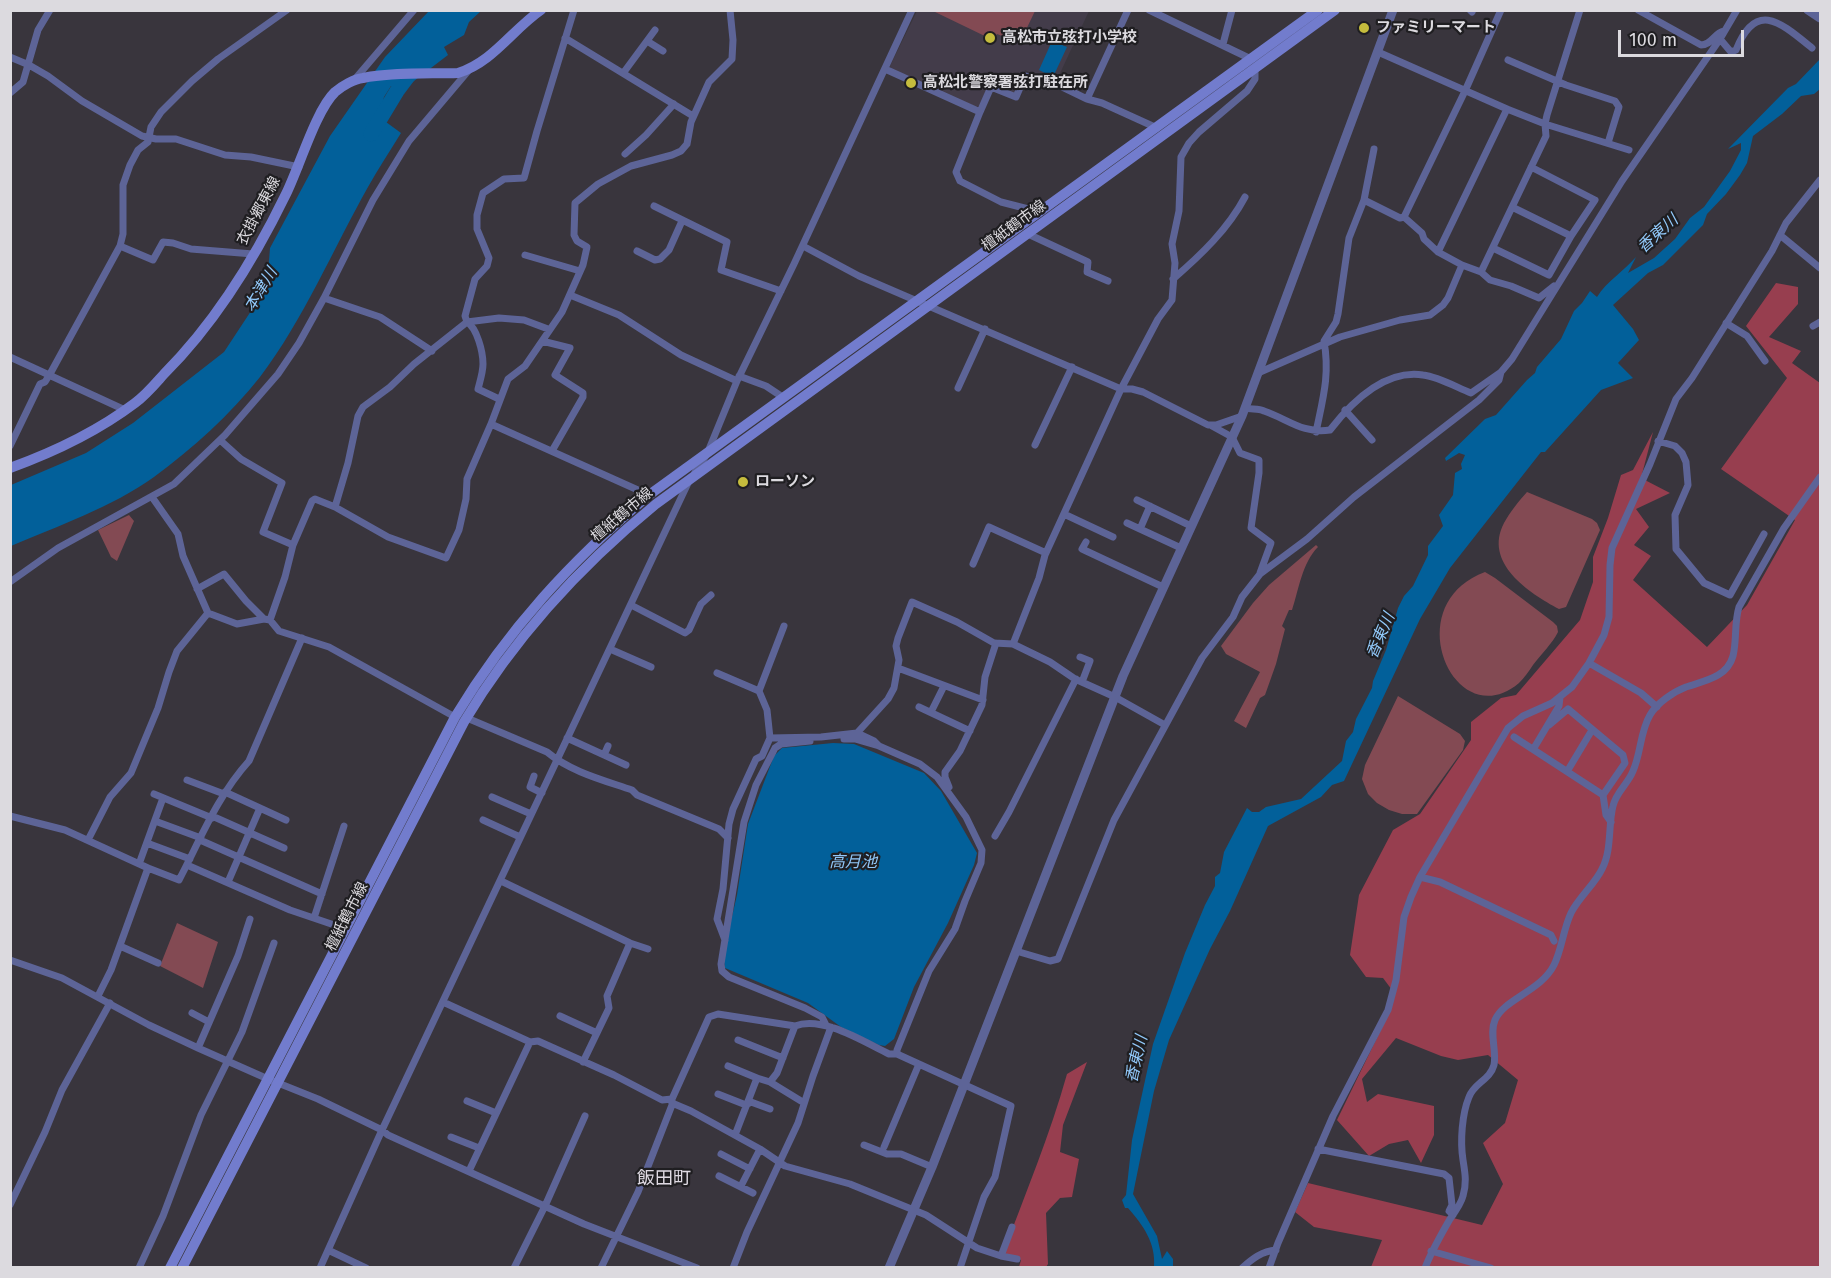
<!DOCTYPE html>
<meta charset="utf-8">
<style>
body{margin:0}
#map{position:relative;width:1831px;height:1278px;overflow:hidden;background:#39353d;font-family:"Fira Sans",sans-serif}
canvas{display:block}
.frame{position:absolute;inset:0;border:12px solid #dcdadf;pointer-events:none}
.scale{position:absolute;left:1618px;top:30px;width:126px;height:27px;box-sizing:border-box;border:3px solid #dcdadf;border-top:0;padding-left:8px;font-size:18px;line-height:21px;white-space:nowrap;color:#dcdadf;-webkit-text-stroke:4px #1f1e21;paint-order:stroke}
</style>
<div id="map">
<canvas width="1831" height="1278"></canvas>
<div class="frame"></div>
<div class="scale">100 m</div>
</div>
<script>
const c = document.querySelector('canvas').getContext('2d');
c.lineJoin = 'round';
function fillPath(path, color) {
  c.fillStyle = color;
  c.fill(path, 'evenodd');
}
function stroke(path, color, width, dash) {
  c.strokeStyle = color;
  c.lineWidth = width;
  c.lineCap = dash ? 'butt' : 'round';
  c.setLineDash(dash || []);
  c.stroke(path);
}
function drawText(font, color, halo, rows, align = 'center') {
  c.font = font + ' "Fira Sans","Noto Sans JP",sans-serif';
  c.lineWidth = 4.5;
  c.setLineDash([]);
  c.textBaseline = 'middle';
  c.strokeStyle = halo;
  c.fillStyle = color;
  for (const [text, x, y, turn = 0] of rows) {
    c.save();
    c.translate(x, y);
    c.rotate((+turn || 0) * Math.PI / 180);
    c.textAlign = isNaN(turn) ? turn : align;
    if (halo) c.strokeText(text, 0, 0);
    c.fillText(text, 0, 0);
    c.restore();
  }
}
const built = new Path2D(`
 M917 11H1089L1056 82 1041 78 1025 70 1015 94 990 83 980 106 976 107 892 70 890 66Z`);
const green = new Path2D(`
 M933 11H1035L1023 36 1017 42 997 34 993 40Z
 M1527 492 1592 519 1597 523 1600 530 1566 607 1559 609C1529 593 1483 563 1504 523 1510 512 1519 501 1527 492Z
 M129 515 134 521 117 561 111 557 98 530Z
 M1316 545 1318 547C1302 563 1299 589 1292 610H1289L1282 626 1285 629 1276 664 1265 695 1260 698 1246 728 1234 721 1260 672 1226 654 1221 646 1253 603 1269 585Z
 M1485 572 1495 578 1553 622 1557 626 1558 632C1552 644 1541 654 1533 665 1529 671 1524 678 1519 683 1455 737 1396 605 1485 572Z
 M1398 696 1460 734 1465 741 1463 750 1417 814H1402L1389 810 1377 803 1368 794 1362 779 1365 765Z
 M177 923 218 942 203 988 160 966Z`);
const forest = new Path2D(`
 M1776 283 1798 287V304L1769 337 1801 351 1792 363 1820 383V1267H1371L1382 1240 1314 1227 1295 1212 1308 1183 1482 1225 1503 1184 1483 1143 1505 1123 1518 1080 1488 1055 1458 1060 1441 1056 1396 1038 1362 1079 1367 1102 1378 1094 1434 1106V1135L1421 1163 1408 1140 1389 1144 1369 1156 1337 1120 1390 1011 1395 994 1383 978 1366 977 1350 955 1359 895 1393 830 1420 814 1471 740V722L1501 698 1516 695 1580 620 1593 582V557L1608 518 1621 475 1633 470 1653 432 1641 478 1670 493 1636 509 1649 527 1634 545 1651 556 1633 580 1707 647 1747 605 1795 520 1721 469 1787 378 1746 326Z
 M1087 1062 1063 1125 1060 1152 1079 1159 1072 1197 1060 1198 1046 1213 1048 1264 1046 1267H1019L1021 1260 1003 1254C1025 1194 1050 1135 1067 1074Z`);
const water = new Path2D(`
 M429 11H481L469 22 464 35 444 47 448 55 406 87 391 86 384 97 380 114 386 122 401 133C390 151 378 169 368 187 332 251 304 319 260 377 230 415 193 448 154 477 112 507 58 526 11 546V485L86 453 133 423 224 352 253 308 268 273 270 248 330 136 385 57Z
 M1052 41 1067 47 1053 77 1039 70Z
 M1820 59V89L1814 94 1801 96 1782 114 1753 136 1747 163 1740 175 1726 194 1707 214 1703 225 1663 265 1648 273 1613 305 1633 329 1639 340 1618 363 1633 378 1601 390 1545 452H1541L1450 568 1420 619 1344 781 1332 785 1321 797 1268 826 1230 911 1210 949 1169 1040 1154 1091 1133 1194 1157 1236 1162 1259 1167 1251 1173 1259V1267H1154C1156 1243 1143 1225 1128 1208H1125L1122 1200 1126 1195 1132 1140 1153 1044 1185 953 1205 905 1215 886V877L1220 873 1224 852 1247 808 1252 812H1259L1266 807 1301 799 1342 761 1346 741 1353 732 1356 719 1372 688 1373 681 1386 650 1398 608 1404 596 1413 586 1428 555V546L1443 526 1439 515 1453 495 1455 473 1462 469 1461 464 1465 455 1459 453 1446 461 1445 458 1485 419 1496 415 1527 380 1535 373 1537 367 1561 339 1574 311 1582 303 1590 291 1597 297C1607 281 1623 272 1636 257L1628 273 1654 258 1675 239 1690 218 1704 207 1730 171 1741 150V143L1728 149 1788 88 1796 84Z
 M833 743 854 744 924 773 941 791 977 853 974 865 948 923 914 987 894 1039 885 1046 879 1045 841 1027 808 1003 725 968 723 955 737 895 748 824 774 756 782 748Z`);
const river = new Path2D(`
 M371 134 397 91 412 71`);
const minor = new Path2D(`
 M1128 10 1087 99 1102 103 1157 128
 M1149 10 1251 59
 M1470 10 1472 12
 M1501 10 1465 91 1404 217 1422 233 1424 239 1438 252 1462 265 1481 272 1546 136 1545 124 1547 115 1580 10
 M1638 10 1701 45C1712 45 1714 33 1724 31
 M565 38 693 116
 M1720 39 1731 52 1736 50C1756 0 1780 22 1812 48
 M647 41 663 51
 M1223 44 1232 10
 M1378 52 1507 109 1545 124 1629 150
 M10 57 29 65 48 76 82 101 142 136 156 139H176L225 155 251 157 299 167
 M1508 60 1566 85 1615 101 1619 107 1608 143
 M885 69 980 112 991 87 1016 97 1025 76 1056 84 1087 99
 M624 72 655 30
 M355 79 414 10
 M10 93 23 82 38 30 50 10
 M980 112 956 172 960 181 1001 202 1040 212
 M1374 149 1364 200 1400 218 1404 217
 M625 154 646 135 674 104
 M654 206 727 242 721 270 781 291
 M1512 207 1571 236
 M1028 234 1088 262 1087 272 1108 281
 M1780 235 1820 268
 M120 246 153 260 163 242 173 243 191 249 253 254
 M803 246 859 276 1121 389H1132L1143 392 1208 425H1216L1242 416
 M1493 248 1549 275 1571 236 1595 200 1531 167
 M637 251 655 260 660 259 669 250 682 221
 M1438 252 1507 109
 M525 255 580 271
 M1481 272 1490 280 1511 286 1539 298 1554 286
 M1173 279C1201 255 1228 229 1245 197
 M570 295 619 315 681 355 737 381
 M324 298 380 317 432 351
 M1726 323 1747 336 1765 361
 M1813 326 1820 322
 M542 341 570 348 555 375 583 393V397L552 451
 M10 357 125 410
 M1258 373 1340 337 1400 320 1430 315 1443 305 1448 298 1462 265
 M739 376 766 386 784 398
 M958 388 985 329
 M499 399 478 389C480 381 483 372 483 364 483 352 477 328 467 322L465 316 475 279 487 266 489 258 477 229V215L483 193 504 179 524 178 537 131 574 10
 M1245 408C1251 410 1258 408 1264 411 1288 419 1302 434 1330 430 1351 403 1384 369 1423 375 1439 377 1456 387 1471 393L1501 372 1512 359 1622 181 1720 39 1737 10
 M1345 410 1372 440
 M1212 426 1232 437 1240 453 1259 460V473L1251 528 1271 543 1260 573
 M1316 432C1323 398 1330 375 1324 341L1336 322 1338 314 1349 238 1364 200
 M220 440 241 459 282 483 263 532 293 545
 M1658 441 1675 446 1682 453 1686 462 1688 485 1675 515 1676 549 1704 583 1730 595 1764 534
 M1035 445 1072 367
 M10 446 40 384 45 382 50 374 120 246 123 234V185L130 165 138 150 148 142 151 127 161 112 192 81 218 59 287 10
 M695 472 707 454 737 381 794 264 912 10
 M649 495 491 424 508 379 525 366 562 312 583 265 587 247 577 241 574 235 575 203 598 184 631 166 672 155 681 151 687 144 691 122 709 82 732 59 733 40 730 10
 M152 497 178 534 183 556 208 613 237 624 264 619 270 620 279 631 329 647 455 717
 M1137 500 1191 526
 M335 507 388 537 446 558 459 530 466 499 467 479 491 424
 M1064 514 1113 537
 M1127 523 1181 548
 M1140 529 1150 506
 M1086 542 1082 549 1163 587
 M973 564 989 527 1046 553
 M10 582 58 548 174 484 225 435 278 374 299 343 324 298 373 200 409 141 469 70
 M197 589 224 574 246 601 264 619
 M631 605 685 633 689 630 701 604 711 595
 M270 620 285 577 293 545 312 501 315 499 335 507 348 463 358 416 363 407 390 387 414 364 467 322 499 318 524 320 548 329
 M610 649 651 667
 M1080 657 1090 661 1082 682
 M1589 663 1641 693 1657 707
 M898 668 983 700
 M717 673 759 691 767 710 770 738
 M759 691 784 626
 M919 707 970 731
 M931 712 944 686
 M467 718 547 752C571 772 603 780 632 790L637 795 719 829 728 838
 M1165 725 1115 697 1075 679 1050 662 1013 644 1039 578 1045 555 1121 389 1158 319 1172 300 1175 263 1172 244 1179 211 1181 157 1189 143 1199 132 1247 91 1255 79V70
 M1549 725 1568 709 1623 755 1625 763 1603 795 1606 815 1611 822
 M857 733 874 741 879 746 920 764 937 777 966 817 982 850 981 863 965 901 955 929 929 971 897 1050V1054
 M1514 737 1603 795
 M567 738 626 765
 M844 739H855L879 746
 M810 741 781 744 775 748 756 785 744 822 721 964 722 971 729 977 805 1008 822 1017 826 1025
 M1534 748 1559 706 1560 697
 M604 755 608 746
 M1568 770 1592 730
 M534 776 530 787 542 793
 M187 780 224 794
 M949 787 945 777V772L960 751 982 705 985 677 996 643
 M225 792 286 820
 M154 794 212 818
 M492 797 531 814
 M10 816 65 830 148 868 111 970 98 996
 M212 816 284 848
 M483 820 520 837
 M155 821 201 838
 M995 836 1009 812 1076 679
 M88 840 110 797 131 773 158 708 169 672 177 651 208 613
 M200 840 322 894
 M147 843 190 859
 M139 864 163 798
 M187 865 290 910 346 929
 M148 868 179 880C200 840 218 795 249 761L302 638
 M1420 877 1440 882 1551 935 1554 941
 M501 881 630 943 648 949
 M228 882 260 808
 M314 918 344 826
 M725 940 717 919 723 889 729 824 733 809 756 759 762 756 770 738 821 737 857 733 888 699 894 688 899 660 896 646 898 638 912 602 957 622 994 643 1013 644
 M120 946 158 963
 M1016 951 1050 961 1058 959 1114 820 1202 658 1233 617 1242 597 1260 574 1307 539 1354 497 1479 400 1499 380 1501 372
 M10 960 62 978 149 1025 198 1048 268 1079 318 1099 382 1130 388 1135 584 1224 697 1268
 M443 1002 530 1042 538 1041 614 1075 662 1100 672 1099 709 1017 718 1014 795 1026C822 1015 864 1042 889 1054H897L1011 1106 995 1177 984 1197 960 1268
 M192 1013 209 1022
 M560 1016 597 1033
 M738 1040 783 1058
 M198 1048 238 956 250 919
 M583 1062 609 1008 607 996 630 943
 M728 1066 757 1078
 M770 1082 801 1101
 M718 1094 746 1105 751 1102 770 1109
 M467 1101 496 1113
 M672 1103 691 1111 760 1149 785 1166 850 1184 926 1215 977 1248 1001 1256 1012 1227
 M735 1135 757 1078 770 1082 777 1073 795 1026
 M451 1137 479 1148
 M864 1145 887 1154H901L932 1167
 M884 1147 919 1064
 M1318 1149 1444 1174 1449 1178 1452 1205 1449 1211 1453 1215
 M721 1154 750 1169
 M469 1171 530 1042
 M719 1176 753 1193
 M741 1186 760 1149
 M10 1205 45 1132 62 1090 110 1003
 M328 1250 366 1268
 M1431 1251 1491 1268
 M1001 1256 1017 1259
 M139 1268 163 1216 201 1115 242 1032 274 943
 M320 1268 382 1130 689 481
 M514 1268 545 1206 585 1116
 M601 1268 638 1192 672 1105V1099
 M733 1268 747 1232 798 1123 813 1076 831 1027
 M1242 1268C1252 1259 1262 1251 1276 1250
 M1269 1268 1278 1243 1333 1116 1388 1010 1396 980 1404 917 1411 897 1420 877 1508 728 1523 716 1552 703 1572 687 1589 663 1604 635 1609 617 1610 565 1612 548 1650 464 1676 399 1692 378 1772 251 1786 223 1820 180
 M1425 1268C1432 1250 1441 1235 1450 1219 1455 1212 1461 1204 1463 1196 1467 1182 1465 1173 1463 1160 1460 1141 1462 1114 1469 1097 1474 1083 1490 1080 1494 1065 1497 1050 1489 1034 1495 1020 1504 999 1541 991 1554 965 1562 949 1563 930 1571 913 1579 897 1595 884 1602 869 1612 850 1608 826 1613 806 1616 792 1628 784 1633 771 1641 753 1640 732 1650 715 1657 703 1673 692 1686 687 1703 681 1727 678 1733 656 1737 640 1734 623 1739 607L1784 528 1820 477`);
const tertiary = new Path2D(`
 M1808 10 1820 18
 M889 1268 932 1167 1123 676 1242 416 1393 10`);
const secondary = new Path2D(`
 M10 468C54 452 98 431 135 403 146 395 155 384 164 374 216 322 254 260 286 194 299 168 316 110 335 92 342 86 354 79 363 78 394 72 427 74 458 73 493 62 512 30 541 10
 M170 1268 455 717C508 629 571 561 649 495L1318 10
 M182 1268 464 722C514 638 580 566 656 504L1335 10`);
const markers = [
 [1364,28,6,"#c5bc3d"],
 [990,38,6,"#c5bc3d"],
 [911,83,6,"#c5bc3d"],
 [743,482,6,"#c5bc3d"]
];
const poiNames = [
 ["ファミリーマート",1376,28],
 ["高松市立弦打小学校",1002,38],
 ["高松北警察署弦打駐在所",923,83],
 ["ローソン",755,482]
];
const streetNames = [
 ["衣掛郷東線",259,211,-62],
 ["檀紙鶴市線",1014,226,-36],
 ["檀紙鶴市線",622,515,-40],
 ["檀紙鶴市線",347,917,-63]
];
const waterNames = [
 ["香東川",1658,234,-42],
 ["本津川",261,290,-59],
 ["香東川",1381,636,-67],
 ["高月池",853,863],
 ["香東川",1137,1059,-77]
];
const quarterNames = [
 ["飯田町",664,1179]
];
fillPath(built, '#433c4a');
fillPath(green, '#834a53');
fillPath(forest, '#973e4f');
fillPath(water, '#02609a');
stroke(river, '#02609a', 15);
stroke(minor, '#5d6497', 7);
stroke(tertiary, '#5d6497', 9);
stroke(secondary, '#727ccd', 10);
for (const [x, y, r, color] of markers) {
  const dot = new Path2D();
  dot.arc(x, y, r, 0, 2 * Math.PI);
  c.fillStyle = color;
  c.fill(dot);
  stroke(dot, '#1f1e21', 2);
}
drawText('bold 15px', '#dcdadf', '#1f1e21', poiNames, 'left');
drawText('15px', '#dcdadf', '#1f1e21', streetNames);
drawText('italic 16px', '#91c8f9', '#1f1e21', waterNames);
drawText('18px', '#dfdae3', '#1f1e21', quarterNames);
</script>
